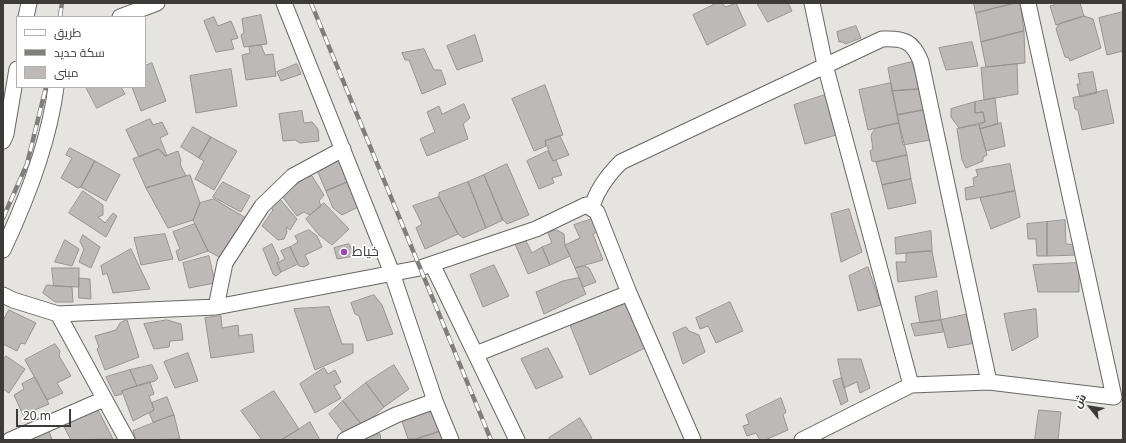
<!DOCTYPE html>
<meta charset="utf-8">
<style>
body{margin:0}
#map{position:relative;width:1126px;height:443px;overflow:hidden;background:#e6e4e1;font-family:"Noto Sans",Cairo,sans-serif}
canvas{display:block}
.frame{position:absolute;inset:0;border:4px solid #3c3b3a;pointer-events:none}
.legend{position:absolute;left:16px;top:16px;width:130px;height:72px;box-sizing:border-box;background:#fff;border:1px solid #b1b1b0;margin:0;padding:5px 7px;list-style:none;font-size:12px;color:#3c3b3a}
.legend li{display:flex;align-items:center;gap:8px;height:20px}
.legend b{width:20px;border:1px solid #b1b1b0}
.north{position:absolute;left:1070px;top:387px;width:40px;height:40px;-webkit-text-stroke:3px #fff;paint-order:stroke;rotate:300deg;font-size:11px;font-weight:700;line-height:16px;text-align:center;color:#3c3b3a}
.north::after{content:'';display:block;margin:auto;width:14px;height:18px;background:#3c3b3a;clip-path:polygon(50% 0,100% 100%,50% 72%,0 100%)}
.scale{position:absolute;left:16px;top:409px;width:55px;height:18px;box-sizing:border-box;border:2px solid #3c3b3a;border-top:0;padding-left:5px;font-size:12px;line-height:14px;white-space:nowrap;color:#3c3b3a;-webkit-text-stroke:3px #fff;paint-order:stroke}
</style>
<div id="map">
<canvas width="1126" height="443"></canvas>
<div class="frame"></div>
<ul class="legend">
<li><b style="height:5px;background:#fff"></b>طريق</li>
<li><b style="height:5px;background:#807e7d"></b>سكة حديد</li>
<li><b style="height:11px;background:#bcb9b8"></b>مبنى</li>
</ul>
<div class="north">ش</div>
<div class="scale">20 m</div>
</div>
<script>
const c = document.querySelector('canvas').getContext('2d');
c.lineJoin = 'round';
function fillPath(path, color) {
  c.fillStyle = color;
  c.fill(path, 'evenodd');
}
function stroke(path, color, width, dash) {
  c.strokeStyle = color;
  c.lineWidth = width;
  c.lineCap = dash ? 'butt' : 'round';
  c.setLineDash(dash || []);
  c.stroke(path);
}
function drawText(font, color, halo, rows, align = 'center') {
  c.font = font + ' "Noto Sans",Cairo,sans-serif';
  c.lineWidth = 3.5;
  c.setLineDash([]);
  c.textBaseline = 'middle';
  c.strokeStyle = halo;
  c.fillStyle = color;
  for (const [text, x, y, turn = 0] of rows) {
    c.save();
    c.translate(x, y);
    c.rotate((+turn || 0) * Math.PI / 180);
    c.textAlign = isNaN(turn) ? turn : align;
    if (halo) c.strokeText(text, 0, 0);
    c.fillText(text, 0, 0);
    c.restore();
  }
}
const building = new Path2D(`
 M717 3H721L726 7 736 3 746 25 707 45 693 15Z
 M757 3H788L792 11 768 22Z
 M974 3H1015L976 13Z
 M1015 3H1020L1024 31 981 42 976 13Z
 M1054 3H1080L1084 16 1056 25 1050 6 1054 5Z
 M1123 12V51L1107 55 1099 18Z
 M261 15 267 44 244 47 241 35 244 33 242 19Z
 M1084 16 1093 19 1101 48 1070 61 1069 58 1065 57 1056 29 1059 24Z
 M214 17 218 26 231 21 238 38 231 40 234 49 216 52 204 21Z
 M856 26 861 38 845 44 843 42H839L837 32Z
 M1024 31 1025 63 986 67 981 42Z
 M475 35 483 61 457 70 447 46Z
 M972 42 978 66 946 70 939 48Z
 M261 45 265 55 273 54 276 76 246 80 242 55 250 53 249 47Z
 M424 49 434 70H441L446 84 422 94 409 60H405L402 53Z
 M912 62 920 89 892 91 888 68Z
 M152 63 166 101 141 111 132 87H145V66Z
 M297 64 301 74 281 81 277 72Z
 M1017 64 1018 94 984 100 981 68Z
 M231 69 237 106 196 113 190 76Z
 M1093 72 1097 93 1080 97 1077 84H1080L1078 74Z
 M891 83 899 123 868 130 859 90Z
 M545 85 563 135 545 141 546 146 534 151 512 99Z
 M86 87H121L125 94 97 108Z
 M920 89 924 110 897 115 892 91Z
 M1107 90 1114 123 1082 130 1078 110 1075 109 1073 98Z
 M825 95 836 135 805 144 794 105Z
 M995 98 998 124 980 129 979 125 985 122 983 112 975 113V102Z
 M975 102V113L983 112 985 122 959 128 951 117V109Z
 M464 104 470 118 463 124 468 139 427 156 420 139 435 132 427 112 439 106 442 114Z
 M924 110 930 140 903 145 897 115Z
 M302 111 304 123 312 122 318 129 319 141 300 143 295 140 283 141 279 114Z
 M150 119 153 125 162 122 168 134 160 138 167 156H165L159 149 139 157 126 130Z
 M899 123 907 155 876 162 872 161 870 151 873 149 871 136 872 133 876 128Z
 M1001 123 1005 146 986 151 980 129Z
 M979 125 987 155 983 157V161L966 168 962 160 957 129Z
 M193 127 211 137 199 158 181 147Z
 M560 136 569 155 553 161 545 141Z
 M211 137 237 151 214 190 195 179 204 161 199 158Z
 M70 148 95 161 81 187 78 188 61 178 72 158 66 155Z
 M159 149 165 156 178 151 181 161 180 164 186 176 146 188 133 159Z
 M548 151 553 161 556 160 562 175 552 178 554 183 539 189 527 161Z
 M907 155 911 179 882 185 876 162Z
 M340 157 350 181 326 191 316 168Z
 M95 161 120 175 106 201 81 187Z
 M507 164 529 215 507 224 502 219 484 175Z
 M1010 164 1015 191 966 200 965 188 974 186 973 178 978 176 976 170Z
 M190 175 200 203 193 220 168 228 146 188Z
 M484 175 503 220 486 228 468 182Z
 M312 176 324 195 319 201 321 206 310 215 304 212 297 216 282 196 303 179Z
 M911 179 916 203 888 209 882 185Z
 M350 181 362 205 342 215 333 208 326 191Z
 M223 182 250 196 241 212 213 197Z
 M468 182 486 228 463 238 458 234 439 197V193Z
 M83 191 103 205V215L98 217 105 223 113 213 117 216 106 237 69 213Z
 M1015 191 1020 217 991 229 980 198Z
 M439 197 458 234 425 249 416 228 422 224 413 206Z
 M279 198 297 219 290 230 286 227 287 232 284 239 278 240 262 226 273 210 270 206Z
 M214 199 246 218 223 259 208 251 193 220 200 203Z
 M324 203 349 229 332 245 319 235 306 219Z
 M849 209 862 252 841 262 831 214Z
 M595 218 601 230 593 234 603 260 575 268 565 245 580 238 574 225Z
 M1065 220 1066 244 1078 245V255L1047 256V222Z
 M1047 222V256H1037L1036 239H1028L1027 224Z
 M195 224 208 251 179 261 176 251 180 249 173 232Z
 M309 230 317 236 322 247 305 255 309 264 304 267 299 266 290 247 298 242 295 236Z
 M557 230 564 234 565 245 570 256 550 265 542 247 552 243 548 233Z
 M931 231 932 251 896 254 895 238Z
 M165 234 173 259 141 265 134 238Z
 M83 235 100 247 91 268 79 262 84 249 80 242Z
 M525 239 532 253 542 247 550 265 528 274 515 244Z
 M65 240 79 249 72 266 55 262Z
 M272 244 279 259 277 263 281 272 276 276 273 274 263 249Z
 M349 244 355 256 337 259 334 248Z
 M290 247 298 264 281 272 277 263 285 259 281 251Z
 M131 249 150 289 113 293 107 273 103 275 101 266Z
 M932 251 937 277 898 282 896 262H906V253Z
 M209 256 215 283 189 288 183 263Z
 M1079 263V292H1038L1033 265Z
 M494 265 509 296 483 307 470 275Z
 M584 266 589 268 596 282 583 287 575 268Z
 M868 267 881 305 858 311 849 276Z
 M52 268H79V287L54 286Z
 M79 278 90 279 91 299 79 298Z
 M579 278 586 294 544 314 536 292 563 281Z
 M47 285 72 287 73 302H55L43 293Z
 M937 291 941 320 920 323 915 297Z
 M374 295 382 305 393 334 367 341 359 316 355 314 351 303Z
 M730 302 743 331 716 343 708 326 700 329 696 318Z
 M627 303 649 346 590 375 570 325Z
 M329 307 342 344H353V353L315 370 294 309Z
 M1036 309 1038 337 1012 351 1004 314Z
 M9 310 36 323 25 344 21 343 17 351 3 344V321Z
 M969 314 975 343 948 348 941 320Z
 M221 316 222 328 238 325 239 336 252 334 254 352 211 358 205 318Z
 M127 320 139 357 105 370 97 349 99 347 95 336 116 330 120 323Z
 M167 320 181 324 183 340 170 341 169 347 154 349 144 324Z
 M941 320 943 332 915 336 911 324Z
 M686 327 689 331 699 335 705 352 683 364 673 333Z
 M55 344 60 351 59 356 71 376 57 383 63 393 47 400 25 360Z
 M548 348 563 377 536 389 521 359Z
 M188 353 198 381 175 388 164 362Z
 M6 356 25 369 9 393 3 389V361Z
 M838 359H861L870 388 860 393 857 382 844 388Z
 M152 365 158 378 155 381 137 386 130 370Z
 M394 365 409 389 384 407 366 383Z
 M324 368 328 374 335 370 341 382 334 386 341 398 315 413 300 384Z
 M130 370 137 386 122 391V394L115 396 106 377Z
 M35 377 49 404 23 415 14 395 24 389 22 384Z
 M842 378 848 401 841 405 833 381Z
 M150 382 154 394 149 396 154 410 133 421 122 391Z
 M366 383 384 407 363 426 343 401Z
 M274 391 299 429 281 440H262L241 411Z
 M167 397 174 415 153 422 149 413 154 410 152 403Z
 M781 398 786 412 783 415 788 430 765 440H760L756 433 747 436 743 426 749 424 746 415Z
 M343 401 361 424 344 434 329 414Z
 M96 406 113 439 71 440 63 425Z
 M436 410 444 430 416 439H408L402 421Z
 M1039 410 1061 412 1058 440H1035Z
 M174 415 180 439 136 440 133 431Z
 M580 418 592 438 589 440H550L549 438Z
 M310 422 320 440H281L299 429Z
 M444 430 448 440 416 439Z
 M49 431 52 440H27Z
 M380 434 381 440H366L367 438Z`);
const minor = new Path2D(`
 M284 3 392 273 435 401 451 440
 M812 3 825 65 911 385
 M26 17 29 3
 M120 17 157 3
 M3 141 6 134 17 69
 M592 207C597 189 608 175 621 162L882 39C904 38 913 41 921 62L989 382
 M3 250C27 199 49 143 56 87
 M432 264 517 440
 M3 295 13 300 58 314 216 307 420 268 536 229 586 205 597 212 629 293 693 440
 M216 307 225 263 262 206 293 176 343 149
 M58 314 127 440
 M476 354 629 293
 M10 440 104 399
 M345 440 396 415 435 401
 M802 440 911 385 989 382 1114 397 1028 3`);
const rail = new Path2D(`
 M311 3 491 440
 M60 17 62 3
 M3 218 27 164 46 87`);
const markers = [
 [344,252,4,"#9e45b1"]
];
const poiNames = [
 ["خياط",352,252]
];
fillPath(building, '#bcb9b8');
stroke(building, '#969391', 1);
stroke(minor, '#686764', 17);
stroke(minor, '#fff', 15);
stroke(rail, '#807e7d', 4.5);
stroke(rail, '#fff', 3, [9]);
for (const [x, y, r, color] of markers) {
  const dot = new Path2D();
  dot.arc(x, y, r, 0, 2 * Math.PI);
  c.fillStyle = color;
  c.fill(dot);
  stroke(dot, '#fff', 1.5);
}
drawText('14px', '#3c3b3a', '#fff', poiNames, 'left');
</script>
